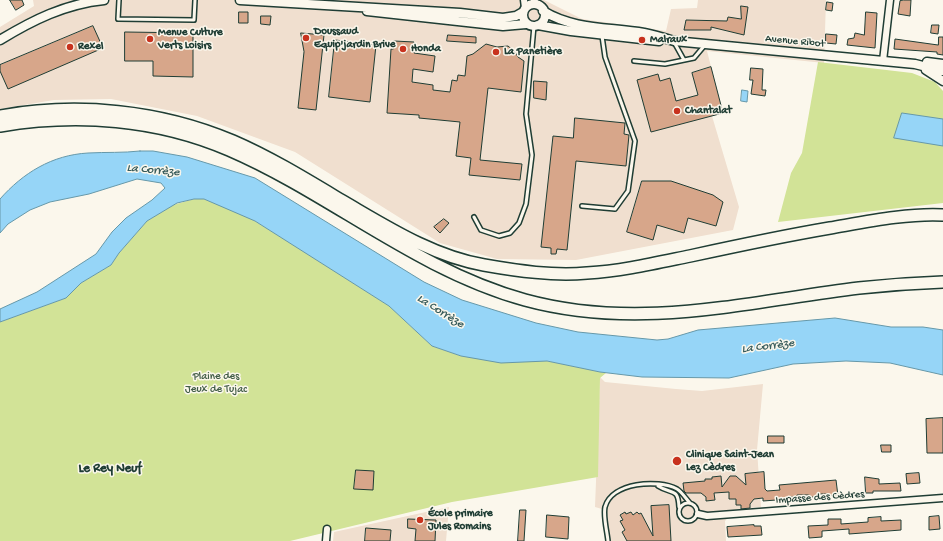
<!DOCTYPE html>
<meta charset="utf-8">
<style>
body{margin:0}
canvas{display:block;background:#fbf7ec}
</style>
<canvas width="943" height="541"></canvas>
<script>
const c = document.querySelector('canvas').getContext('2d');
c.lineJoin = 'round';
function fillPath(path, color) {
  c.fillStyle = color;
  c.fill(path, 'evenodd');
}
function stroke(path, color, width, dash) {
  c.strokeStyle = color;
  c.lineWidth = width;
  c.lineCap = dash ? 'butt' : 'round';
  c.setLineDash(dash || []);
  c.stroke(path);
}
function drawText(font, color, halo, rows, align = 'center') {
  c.font = font + ' "Gochi Hand",sans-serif';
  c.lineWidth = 3;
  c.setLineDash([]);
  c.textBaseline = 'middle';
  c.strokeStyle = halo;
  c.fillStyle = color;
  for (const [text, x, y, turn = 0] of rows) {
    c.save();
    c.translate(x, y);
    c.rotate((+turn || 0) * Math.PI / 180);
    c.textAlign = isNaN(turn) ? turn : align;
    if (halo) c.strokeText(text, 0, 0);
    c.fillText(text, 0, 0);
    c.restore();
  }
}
const built = new Path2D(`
 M33 0H544L582 19 666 31 671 9 697 8 698 0H826L824 63 707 51 723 113 712 116 739 207 733 230 576 260 497 259 440 243 295 152 197 116 111 99 54 100 0 109V27L34 6Z
 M600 377 605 382 676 389 702 391 763 384 757 450 761 507 736 509 725 521 726 541H605L602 509 595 507Z
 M449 507 446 541H333L334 532Z`);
const green = new Path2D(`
 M818 62 912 73 935 82 943 91V203L778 222 791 173 802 153Z
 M194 199H204L233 210 255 221 300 249 389 306 432 346 461 356 547 361 606 373 600 378 598 477 452 502 290 541H0V322L66 298 81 283 111 265 119 253 147 221 173 205Z`);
const water = new Path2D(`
 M742 90 748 91 747 102 741 101Z
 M902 113 943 119V146L894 138Z
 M140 151H153L187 157 255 178 424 282 462 300 536 323 578 332 657 340 668 339 698 330 835 318 891 327H923L943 330V375L890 363 846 361 793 364 729 378 642 377 600 372 547 361 501 363 461 356 432 346 389 306 255 221 204 199H194L177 203 147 221 119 253 111 265 81 283 66 298 0 322V309L37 292 96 254 112 232 126 218 152 200 165 188 161 183 137 179 89 194 50 202 30 210 8 224 0 233V199C23 173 52 155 88 153 106 152 123 153 140 151Z`);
const building = new Path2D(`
 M10 0H22L24 5 16 10Z
 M904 0H911L910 16 898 14 900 1Z
 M827 2 833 3 832 11 826 10Z
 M741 6 748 7 744 35 711 27V30H684L686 20 727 21 728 17 741 19Z
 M239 12H248V23H239Z
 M866 12 877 13 875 48 847 45 848 39 854 38 855 33 864 35Z
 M261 16H271L270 25 261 24Z
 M932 25H939L938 34 931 33Z
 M93 26 103 48 8 89 0 71V65Z
 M125 32 193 33V77L153 76V61H125Z
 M301 33 324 35 316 110 298 108 304 52Z
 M826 34 837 35 836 44 826 43Z
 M448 35 476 37V43L447 41Z
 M939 37H943V55L937 54V52L894 49 895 39 938 45Z
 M335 40 376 45 370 102 329 97Z
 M394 41 414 42V53L435 56 433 72 413 69 412 82 433 85V90L450 92 452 80 457 81 458 75 465 76 467 56 473 54 486 44 497 47 508 46 515 52 518 57 524 61 521 92 488 88 480 160 522 164 520 180 469 175 471 158 456 156 460 122 419 118V115L387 113 391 49H393Z
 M711 67 723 113 651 132 637 80 658 74 660 81 670 78 676 101 698 95 692 73Z
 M751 68 763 69 762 90H766L765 96 751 94 753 80H750Z
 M534 81 547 82 546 100 534 98Z
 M575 118 625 123 624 134 629 135 626 166 576 161 567 250 557 249 556 254H551V248L541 247 553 136 573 138Z
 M642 181H671L713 195 723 202 716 226 688 218 684 233 657 225 653 240 627 232Z
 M444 219 449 223 440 233 434 227Z
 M943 418V453H927L926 419Z
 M768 436H784V443H768Z
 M881 445H891V452H882Z
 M356 470 374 471 373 490 354 489Z
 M764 472 765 489 767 491 780 490 779 485 836 480 838 496H833L828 494H818V497H812L809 495H797V497H790V499L763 501V498L754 499 750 504V508L741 509V505H736V499H729V492L714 493 715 500 706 501V497L701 493H686L684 491 683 483 705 481V479H712V477L721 476 722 487 730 476H736L746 485 745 474Z
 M919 473 920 483 907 484 906 474Z
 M865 477 879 479V484L900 483 901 491H873V493H866Z
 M669 505 671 541H627L622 532 625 530 620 521 623 520 620 515 625 512 626 514 631 512 633 515 637 512 639 514 641 513 653 536 651 506Z
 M520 510H526L524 541H518Z
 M547 515 569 517 568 539 546 537Z
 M939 516 940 529 929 530V517Z
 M881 517V521L901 520V530L849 534V529L822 531V537L809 538 808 526 828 525V519H841V524L868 522V518Z
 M408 519 436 520 435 541H415L416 529 408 528Z
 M754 525V526H761L762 535 728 537 727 527Z
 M366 528 391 530 390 541H365Z`);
const service = new Path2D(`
 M119 0 118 19 194 20 195 0
 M674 42 684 60
 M634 61 665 64 694 58 705 45
 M582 206 615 209 628 191 635 141 605 57 602 36
 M474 217 481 230 499 236 510 233 519 223 526 204 532 155 526 114 534 26
 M658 486C672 495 678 487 679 507
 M679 512a9 9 0 1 1 18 0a9 9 0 1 1-18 0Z
 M608 541C607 531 603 516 605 507 612 482 658 479 677 489 682 492 686 499 690 503`);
const minor = new Path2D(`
 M524 0 525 8
 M534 0 537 5
 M883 61 890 0
 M698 514 707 516 943 498
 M326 541 327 529`);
const tertiary = new Path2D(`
 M240 0 460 13 503 18 516 16 523 12
 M523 15a11 11 0 1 1 22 0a11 11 0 1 1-22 0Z
 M367 11 503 26 526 24
 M543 11C574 30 610 27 644 33 654 35 664 38 674 41L915 64 943 71
 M538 25 571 31 659 41
 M0 40C33 20 65 4 104 0
 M927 62 943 64
 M926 70 943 81`);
const trunk = new Path2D(`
 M0 116C77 102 160 110 233 141 270 157 306 179 341 200 386 226 432 256 484 265 518 271 553 276 587 273 622 271 656 263 690 256 736 246 783 236 830 228 865 222 908 213 943 215
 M0 126C77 113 157 119 229 150 331 194 416 270 525 300 639 331 745 302 859 288 887 285 915 283 943 282`);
const markers = [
 [306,38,4,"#c8321e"],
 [150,39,4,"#c8321e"],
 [642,40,4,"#c8321e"],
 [70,47,4,"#c8321e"],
 [403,49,4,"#c8321e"],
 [496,52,4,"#c8321e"],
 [677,111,4,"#c8321e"],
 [677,461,5,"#c8321e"],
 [420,520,4,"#c8321e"]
];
const poiNames = [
 ["Doussaud",314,32],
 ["Equip'jardin Brive",314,45],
 ["Menue Culture",158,33],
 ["Verts Loisirs",158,46],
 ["Malraux",650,40],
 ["Rexel",78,47],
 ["Honda",411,49],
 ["La Panetière",504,52],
 ["Chantalat",685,111],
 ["Clinique Saint-Jean",686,455],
 ["Lez Cèdres",686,468],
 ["École primaire",428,514],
 ["Jules Romains",428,527]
];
const streetNames = [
 ["Avenue Ribot",795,42,5],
 ["Impasse des Cèdres",820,498,-4]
];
const parkNames = [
 ["Plaine des",216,377],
 ["Jeux de Tujac",216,390]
];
const waterNames = [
 ["La Corrèze",153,171,5],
 ["La Corrèze",440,312,32],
 ["La Corrèze",768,347,-7]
];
const quarterNames = [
 ["Le Rey Neuf",110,469]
];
fillPath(built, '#f0dfcf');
fillPath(green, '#d2e397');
fillPath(water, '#96d5f7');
stroke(water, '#6698a9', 1);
fillPath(building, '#d7a68a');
stroke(building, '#1f3d34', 1);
stroke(service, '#1f3d34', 6);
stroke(minor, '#1f3d34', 9);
stroke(tertiary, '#1f3d34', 11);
stroke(trunk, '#1f3d34', 14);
stroke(service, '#fbf7ec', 3);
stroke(minor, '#fbf7ec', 6);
stroke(tertiary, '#fbf7ec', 8);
stroke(trunk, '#fbf7ec', 11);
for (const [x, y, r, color] of markers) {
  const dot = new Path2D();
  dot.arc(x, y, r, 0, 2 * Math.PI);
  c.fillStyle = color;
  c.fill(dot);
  stroke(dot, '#fbf7ec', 1.5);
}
drawText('bold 11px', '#1f3d34', '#fbf7ec', poiNames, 'left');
drawText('11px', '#1f3d34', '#fbf7ec', streetNames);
drawText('11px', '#435e48', '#fbf7ec', parkNames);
drawText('italic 12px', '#375b5b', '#fbf7ec', waterNames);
drawText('bold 13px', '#1f3d34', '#fbf7ec', quarterNames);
</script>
